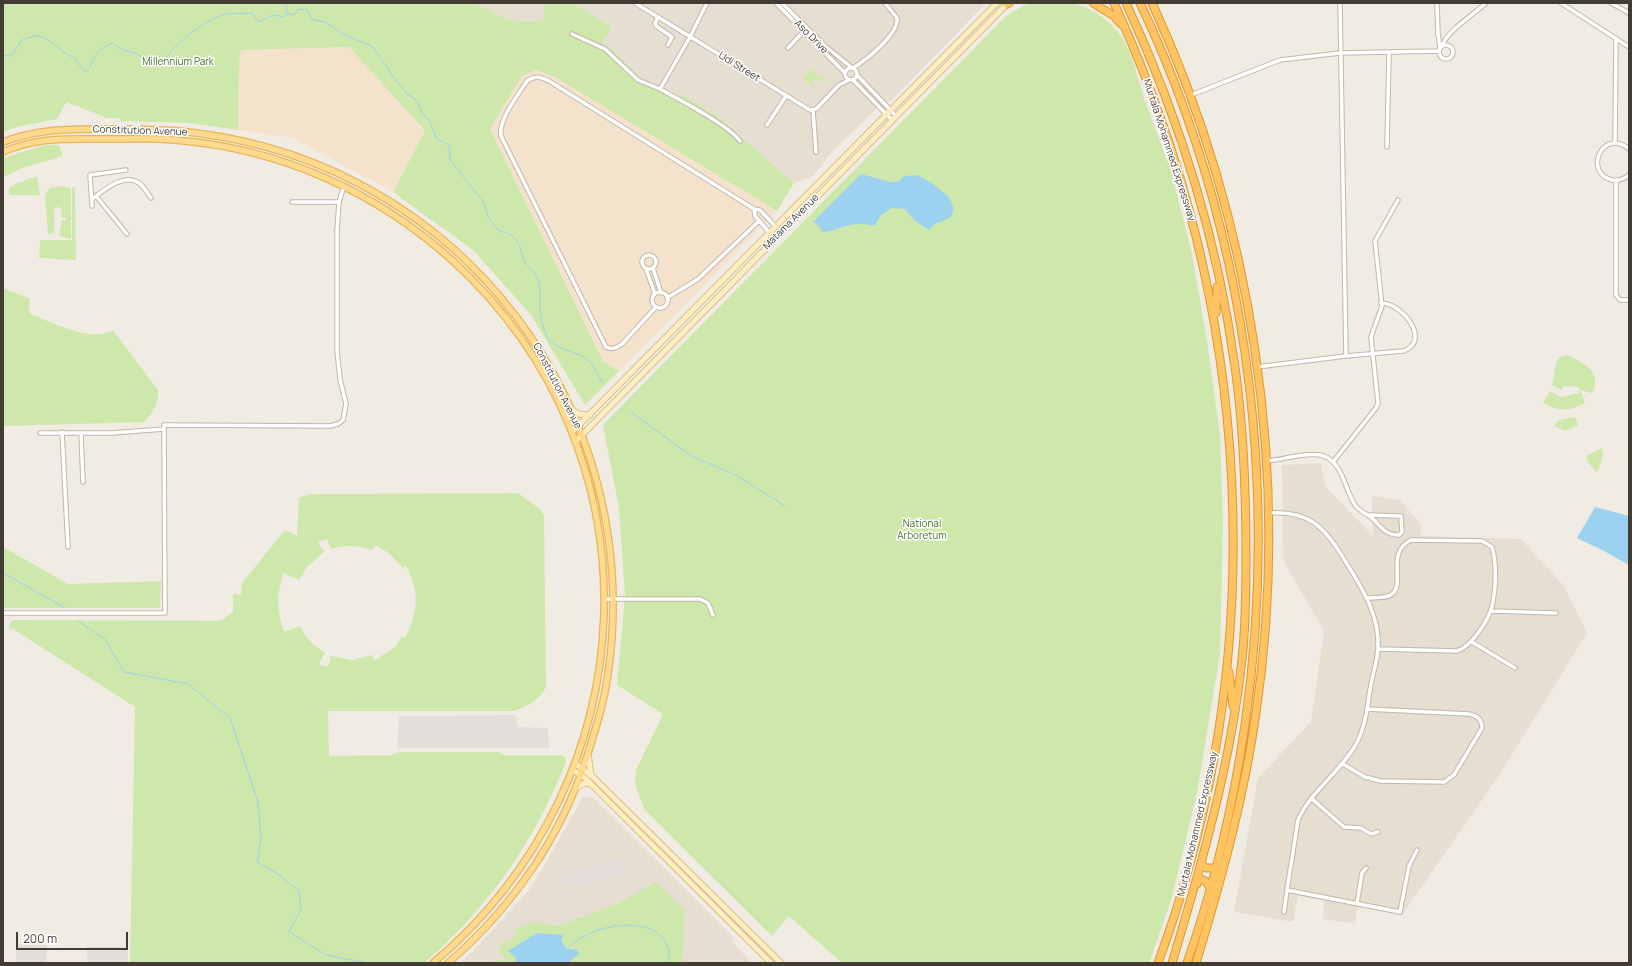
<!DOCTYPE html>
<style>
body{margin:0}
#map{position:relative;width:1632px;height:966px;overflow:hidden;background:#f1ece3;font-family:Manrope,sans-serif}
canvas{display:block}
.frame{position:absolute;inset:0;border:4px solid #433c33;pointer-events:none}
.scale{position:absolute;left:16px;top:932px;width:112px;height:18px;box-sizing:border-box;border:2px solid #433c33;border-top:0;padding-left:5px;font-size:12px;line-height:14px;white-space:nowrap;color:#433c33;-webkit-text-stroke:3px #fff;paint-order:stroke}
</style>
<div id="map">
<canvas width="1632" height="966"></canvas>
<div class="frame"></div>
<div class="scale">200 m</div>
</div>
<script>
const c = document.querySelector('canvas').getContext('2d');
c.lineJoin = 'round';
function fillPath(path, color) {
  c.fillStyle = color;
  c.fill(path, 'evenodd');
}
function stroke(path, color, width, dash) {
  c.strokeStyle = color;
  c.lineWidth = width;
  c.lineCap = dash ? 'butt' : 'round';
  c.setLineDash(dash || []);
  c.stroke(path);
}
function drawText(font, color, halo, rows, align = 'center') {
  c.font = font + ' Manrope,sans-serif';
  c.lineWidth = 3;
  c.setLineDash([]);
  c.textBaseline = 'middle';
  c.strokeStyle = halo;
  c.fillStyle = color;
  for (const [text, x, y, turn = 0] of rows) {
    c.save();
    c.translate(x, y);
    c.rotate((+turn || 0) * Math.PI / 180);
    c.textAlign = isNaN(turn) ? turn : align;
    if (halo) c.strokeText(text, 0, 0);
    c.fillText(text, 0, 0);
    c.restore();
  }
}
const residential = new Path2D(`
 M475 3H543L545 20 530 22 505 19 489 9 474 5Z
 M573 3H986L892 100 874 111 831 153 813 176 794 183 721 119 690 99 644 81 612 49 602 43 612 27Z
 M1321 463 1325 486 1373 536 1372 496 1400 500 1420 523 1421 536 1521 539 1564 586 1587 633 1500 774 1402 915 1357 907 1355 924 1323 919 1324 901 1298 896 1293 922 1234 912 1258 778 1311 722 1324 631 1283 560 1282 465Z
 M592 796 735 939 732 942 752 963H460L475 949 530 889 546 863 582 798Z`);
const commercial = new Path2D(`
 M349 47 425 132 393 192 293 138 238 130 239 65 241 50Z
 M536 70 555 77 777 211 619 371 603 361 490 129 522 76Z`);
const green = new Path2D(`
 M3 3H475L474 5 489 9 505 19 530 22 544 20 543 3H573L612 27 602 43 612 49 644 81 690 99 721 119 794 183 777 211 555 77 536 70 522 76 490 129 603 361 619 371 585 405 531 315 473 250 393 192 425 131 349 47 241 50 239 65 238 130 190 123 120 121V118H107L66 102 57 119 16 127 3 132Z
 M1037 3H1071L1085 7 1098 14 1111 24 1122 37 1131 55 1144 98 1171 171 1192 254 1207 341 1220 435 1223 524 1220 654 1197 793 1171 901 1149 963H842L789 916 772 936 644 809 635 784 636 770 663 714 617 685 625 596 619 508 603 425 1005 17 1024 5Z
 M818 64 813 71 818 74 817 76H822L828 81 826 83 824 80 820 82 816 78 811 83 816 87 814 89 803 78Z
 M45 145H59L63 156 22 168 3 177V158Z
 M37 176 40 195H9V189L15 184Z
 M58 186 71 188V239L59 236 62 220 66 221V218L62 217 61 208 55 207 54 220 55 232 48 235 45 195 50 188Z
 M72 187H75L76 260 39 258 40 240H72Z
 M3 288 30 299 29 313 33 315C53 323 93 343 113 330L158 390C160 402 152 414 144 422L3 426Z
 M1567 355C1584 363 1603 372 1592 393L1580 390 1585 403C1570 412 1557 411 1543 403L1550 391 1562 397 1579 393 1580 390 1579 387 1564 386 1561 390 1552 385C1556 374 1552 356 1567 355Z
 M1575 417 1578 425 1565 431 1554 426 1559 420Z
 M1602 448 1603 455 1598 471 1596 472 1588 462 1586 456Z
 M518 493 540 509 544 516 546 687C540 700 526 707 514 711H328L329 756 392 755 399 752H499L504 755H561L565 757 566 762C534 842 490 906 424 963H130L135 707 13 629H9L10 622 14 620 216 621 222 620 233 612V594L241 595 242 583 285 530 297 536 299 498 310 494ZM327 539 331 549C346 545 357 545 372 550L375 545 390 554 402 567 406 566C419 590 419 613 405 638L403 636 395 647 375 660 372 655 352 660 331 656 328 667 319 664 325 653C313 645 306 638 300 626L284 632C277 612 276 594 284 573L299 580 306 568 324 552 318 542Z
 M3 547 68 584 161 581 160 608H3Z
 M656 882 685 910 682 963H486L499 960 507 962 499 950 501 943 513 939 516 929 534 922 559 926 617 904Z`);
const parking = new Path2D(`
 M516 715 517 727 548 728 549 748H397L399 716Z
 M624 859 627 869 622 875 575 886 562 884 560 875Z
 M16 944 47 945 46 963H16Z
 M87 947H128V963H87Z`);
const water = new Path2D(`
 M861 174 890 182 899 181 904 176 918 175 933 184 949 197 954 209 950 218 935 224 929 230 915 221 905 209 891 208 880 216 875 226C865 224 857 223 847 226 837 228 832 232 822 232L819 226 813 222Z
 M1595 507 1629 516V565L1604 551 1577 538Z
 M537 933 563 935 561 940 567 949H576L579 954 568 963H515L516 958 508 951Z`);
const stream = new Path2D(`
 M285 3 287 7V13
 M3 55 11 56 22 40 37 35 47 39 66 54 75 58 82 69 86 71C91 68 90 65 93 60 97 52 104 46 112 43 117 45 119 49 123 50 128 52 134 52 139 55 147 61 151 67 162 64 173 45 205 18 227 14 233 13 245 14 252 13L258 22 273 15 284 17 287 13 294 15 298 9 307 10 313 20 325 22 341 33 373 47 397 82 407 94 418 101 421 111 430 122 437 139 449 145 450 160 484 203 488 217 499 231C516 234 519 242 523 257 525 266 534 270 537 277 542 286 539 298 540 307 541 316 543 330 547 337 556 351 575 350 587 359 594 365 598 375 602 382
 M631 412 691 456 734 474 785 506
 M3 573 65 608
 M78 621 105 639 124 672 188 684 230 718 258 802 261 839 257 862 278 874 299 891 301 909 289 932 326 955 368 963
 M568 948C592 921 674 909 669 963`);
const street = new Path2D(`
 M635 3 810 110 816 109 839 85 849 80
 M707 3 690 37 660 89C680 100 728 125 740 141
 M776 3 845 73
 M782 3 825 46 851 67
 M1437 3 1438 34 1440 47
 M1561 3 1629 47
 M1611 3 1629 13
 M658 17 655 23 656 26 672 37 668 45
 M572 34 605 49 638 80 660 89
 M1439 52a7 7 0 1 1 14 0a7 7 0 1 1-14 0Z
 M1442 46C1448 30 1473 15 1486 3
 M788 48 804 31
 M845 74a6 6 0 1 1 12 0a6 6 0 1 1-12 0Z
 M853 68C866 60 899 34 897 18L885 3
 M858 76 896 116
 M853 80 892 120
 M1191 95 1280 60 1340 53 1438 51
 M813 110 816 152
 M767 125 786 96
 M1615 143 1616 39
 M1387 147 1389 52
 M1629 149C1602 127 1583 173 1612 180 1618 181 1624 179 1629 175
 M1616 181V295L1620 300H1629
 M96 196 127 234
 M92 199C103 191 124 172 139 183 144 186 147 193 151 198
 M292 202H339
 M92 206 90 175 126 170
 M754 209 755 216 768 231
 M642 262a7 7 0 1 1 14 0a7 7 0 1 1-14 0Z
 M653 268 661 293
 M646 269 655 294
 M652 300a8 8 0 1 1 16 0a8 8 0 1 1-16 0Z
 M667 298 698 279 759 221
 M656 307 622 344C616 348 612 350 606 347L501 136C498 120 518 95 527 81 535 75 541 77 549 81L754 209 760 210 774 225
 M1346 356 1403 351C1432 342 1403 303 1381 303
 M1257 367 1346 356 1340 3
 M62 432 68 547
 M40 433H112L164 429
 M81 433 83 482
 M1266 461C1282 460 1310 451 1324 456 1343 463 1345 490 1355 505 1360 512 1368 514 1374 520 1382 529 1387 535 1399 535L1402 532 1401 516 1369 515
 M1333 462 1376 408 1378 403 1371 337 1382 306 1375 241 1398 200
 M1268 513C1308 510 1324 526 1344 559 1361 587 1380 614 1378 649 1377 662 1372 677 1370 690 1367 709 1365 729 1355 746 1339 773 1311 791 1298 820L1287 890 1400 912 1409 866 1417 850
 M1367 598C1374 597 1387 599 1392 594 1406 582 1385 553 1411 540L1482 541 1492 547C1497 564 1496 589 1492 606 1489 620 1471 647 1457 651L1378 649
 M604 599H700L708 603 713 615
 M1491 611 1556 613
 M3 613H165L164 425 330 426 338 424 343 420 346 404 340 379 337 351V231L339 202 344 186
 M1472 642 1515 668
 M1343 764 1365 777 1380 781 1444 782 1454 775 1482 728C1482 719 1477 716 1469 714L1367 709
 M1311 798 1344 827 1361 828 1371 834 1378 832
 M1357 903 1362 873 1366 868
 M1284 912 1287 890`);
const secondary = new Path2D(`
 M570 409 579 414 590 415
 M574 430 997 3
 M575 442 1008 3
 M588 754 591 774
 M576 764 593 777 781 963
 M573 770 585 778 771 963
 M576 788 585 783 591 784`);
const primary = new Path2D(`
 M3 142C41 128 72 129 112 129 140 129 168 129 196 133 462 166 646 409 608 674 604 703 596 728 587 756 562 836 512 908 448 963
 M3 152C36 137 69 139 104 139 127 139 151 138 175 140 278 148 376 191 453 261 664 454 651 780 433 963`);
const highway = new Path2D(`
 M1093 3 1114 16 1121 24
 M1114 3C1253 306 1274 649 1158 963
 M1126 3C1179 117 1218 242 1235 367 1244 430 1246 493 1246 555 1246 590 1246 625 1242 659 1231 763 1202 863 1172 963
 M1140 3C1281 299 1295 654 1187 963
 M1152 3C1253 221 1291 475 1256 713 1244 798 1221 881 1196 963
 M1007 4 1009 3
 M1216 313 1217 287
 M1229 672 1233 706
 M1202 865 1206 868H1216
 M1197 884 1199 879C1206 879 1207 884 1211 889`);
const streetNames = [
 ["Aso Drive",811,37,45],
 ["Udi Street",739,67,32],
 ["Constitution Avenue",140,131,2],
 ["Murtala Mohammed Expressway",1169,150,72],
 ["Matama Avenue",791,222,-45],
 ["Constitution Avenue",557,386,63],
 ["Murtala Mohammed Expressway",1198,824,-77]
];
const parkNames = [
 ["Millennium Park",178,62],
 ["National",922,524],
 ["Arboretum",922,536]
];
fillPath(residential, '#e6ded1');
fillPath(commercial, '#f5e2cd');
fillPath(green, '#cee7aa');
fillPath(parking, '#e2dfdb');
fillPath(water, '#9dd1f0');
stroke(stream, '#9dd1f0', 1);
stroke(street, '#c0b7a8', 5.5);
stroke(secondary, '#d5c194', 7);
stroke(primary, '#e4b65e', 8);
stroke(highway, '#de9730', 9);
stroke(street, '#fff', 3.5);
stroke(secondary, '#ffedbf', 5);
stroke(primary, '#ffda8e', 5.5);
stroke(highway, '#ffc461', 7);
drawText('10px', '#433c33', '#fff', streetNames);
drawText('10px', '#477427', '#fff', parkNames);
</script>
